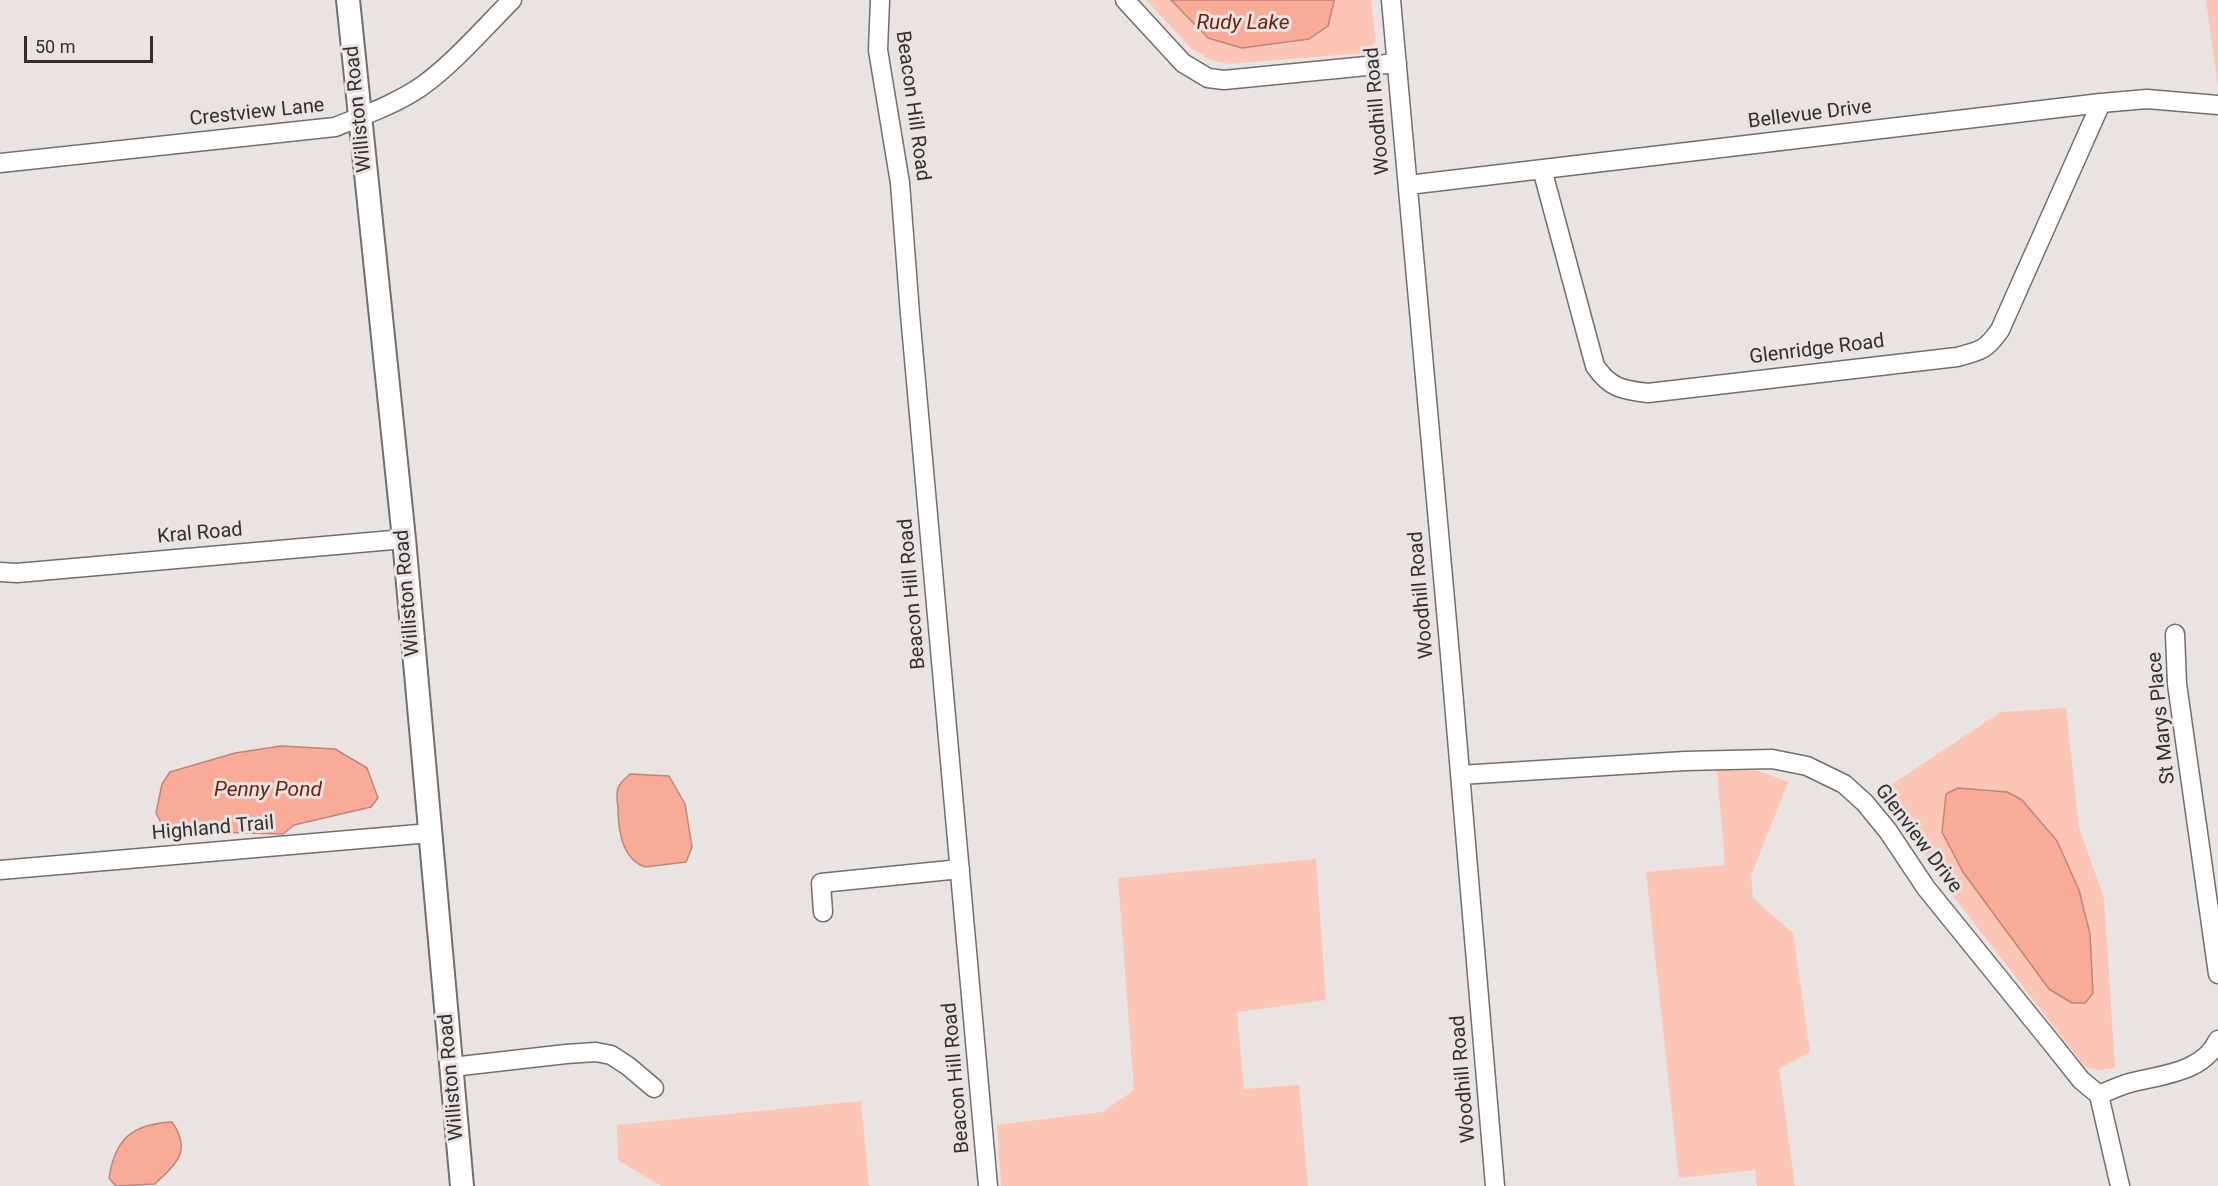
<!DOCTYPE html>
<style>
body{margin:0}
#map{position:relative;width:2218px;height:1186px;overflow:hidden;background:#e9e3e2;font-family:Roboto,sans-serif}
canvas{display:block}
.scale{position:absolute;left:24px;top:36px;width:129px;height:27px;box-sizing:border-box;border:3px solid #312f2f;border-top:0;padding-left:8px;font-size:18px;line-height:21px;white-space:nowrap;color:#312f2f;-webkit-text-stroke:4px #e9e3e2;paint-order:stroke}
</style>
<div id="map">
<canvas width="2218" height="1186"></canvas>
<div class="scale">50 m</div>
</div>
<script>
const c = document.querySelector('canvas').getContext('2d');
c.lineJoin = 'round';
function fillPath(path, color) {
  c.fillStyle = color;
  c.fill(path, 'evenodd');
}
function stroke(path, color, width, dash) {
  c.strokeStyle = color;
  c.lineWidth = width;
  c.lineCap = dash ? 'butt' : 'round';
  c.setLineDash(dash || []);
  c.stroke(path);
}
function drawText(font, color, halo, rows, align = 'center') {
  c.font = font + ' Roboto,sans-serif';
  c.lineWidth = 6;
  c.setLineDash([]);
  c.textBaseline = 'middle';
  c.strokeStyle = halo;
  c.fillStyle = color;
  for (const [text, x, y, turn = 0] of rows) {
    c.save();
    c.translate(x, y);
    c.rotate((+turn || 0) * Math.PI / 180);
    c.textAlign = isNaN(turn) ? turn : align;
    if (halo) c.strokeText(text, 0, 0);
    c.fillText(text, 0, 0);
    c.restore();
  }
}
const green = new Path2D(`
 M1146 0H1171L1208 38 1328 26 1334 0H1371L1376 42 1364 53 1229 64 1210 60 1191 48Z
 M2206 0H2218V86Z
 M2066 708 2079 828 2104 898 2115 1068 2099 1070 2085 1067 1950 892 1882 791 2001 712ZM1958 788 1980 894 1963 872Z
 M1717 770 1759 771 1788 782 1751 876 1753 898 1793 933 1810 1052 1779 1069 1795 1186H1757L1755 1170 1679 1178 1646 872 1725 865Z
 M1316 859 1326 1000 1237 1012 1244 1089 1299 1085 1308 1186H1001L997 1125 1103 1112 1134 1090 1118 878Z
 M861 1101 869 1186H661L618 1160 617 1125Z`);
const water = new Path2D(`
 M1171 0H1334V2L1328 26 1309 39 1242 48 1208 38Z
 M281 746 335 749 367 768 378 798 371 807 294 825 283 834 175 831 160 821 156 813 162 784 170 772 235 753Z
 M630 774 669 776 685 804 692 847 686 862 645 867C621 859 618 828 618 807 617 801 616 794 618 788 621 781 625 779 630 774Z
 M1958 788 2007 792 2022 800 2057 841 2079 890 2090 934 2093 993 2085 1003H2072L2049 989 1963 872 1942 832 1946 794Z
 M172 1122C193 1152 175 1164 155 1184L116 1186 109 1178C115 1139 132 1124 172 1122Z`);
const minor = new Path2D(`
 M880 0 878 50 900 183 910 314 988 1186
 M1125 0 1183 63 1208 78 1224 80 1397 63
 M1391 0 1450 655 1495 1186
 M0 163 335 127C365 115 396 104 422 86 455 62 483 29 512 0
 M1542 169 1595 366C1610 388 1622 390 1648 393L1957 357C1981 351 1986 350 2000 330L2101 103
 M1408 185 2101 103 2147 99 2218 105
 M0 572 17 573 404 539
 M2175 634 2177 684 2218 974
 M1460 775 1685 761 1772 759 1807 766 1844 784 1865 803 1888 831 1926 888 2054 1046 2081 1080 2099 1095 2120 1186
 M0 870 430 833
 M823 912 821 883 960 869
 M452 1067 566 1054 596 1052 611 1055 628 1066 654 1088
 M2099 1095C2108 1091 2117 1087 2126 1084 2157 1075 2203 1074 2218 1040`);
const major = new Path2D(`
 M348 0 404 539 462 1186`);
const streetNames = [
 ["Beacon Hill Road",912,106,82],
 ["Williston Road",359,109,-96],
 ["Woodhill Road",1378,111,-95],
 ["Crestview Lane",257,113,-6],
 ["Bellevue Drive",1810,115,-7],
 ["Glenridge Road",1817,350,-7],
 ["Kral Road",200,534,-5],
 ["Williston Road",408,593,-95],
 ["Beacon Hill Road",913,594,-95],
 ["Woodhill Road",1422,595,-95],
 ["St Marys Place",2162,718,-96],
 ["Highland Trail",213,829,-5],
 ["Glenview Drive",1918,839,53],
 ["Williston Road",452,1077,-95],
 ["Beacon Hill Road",957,1078,-95],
 ["Woodhill Road",1464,1079,-95]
];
const waterNames = [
 ["Rudy Lake",1243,24],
 ["Penny Pond",268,791]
];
fillPath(green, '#fcc5b6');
fillPath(water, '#f9ab97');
stroke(water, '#bd8678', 1.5);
stroke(minor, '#726e6c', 21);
stroke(major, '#726e6c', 26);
stroke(minor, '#fff', 18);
stroke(major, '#fff', 22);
drawText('20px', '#312f2f', '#e9e3e2', streetNames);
drawText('italic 21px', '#711f08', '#e9e3e2', waterNames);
</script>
